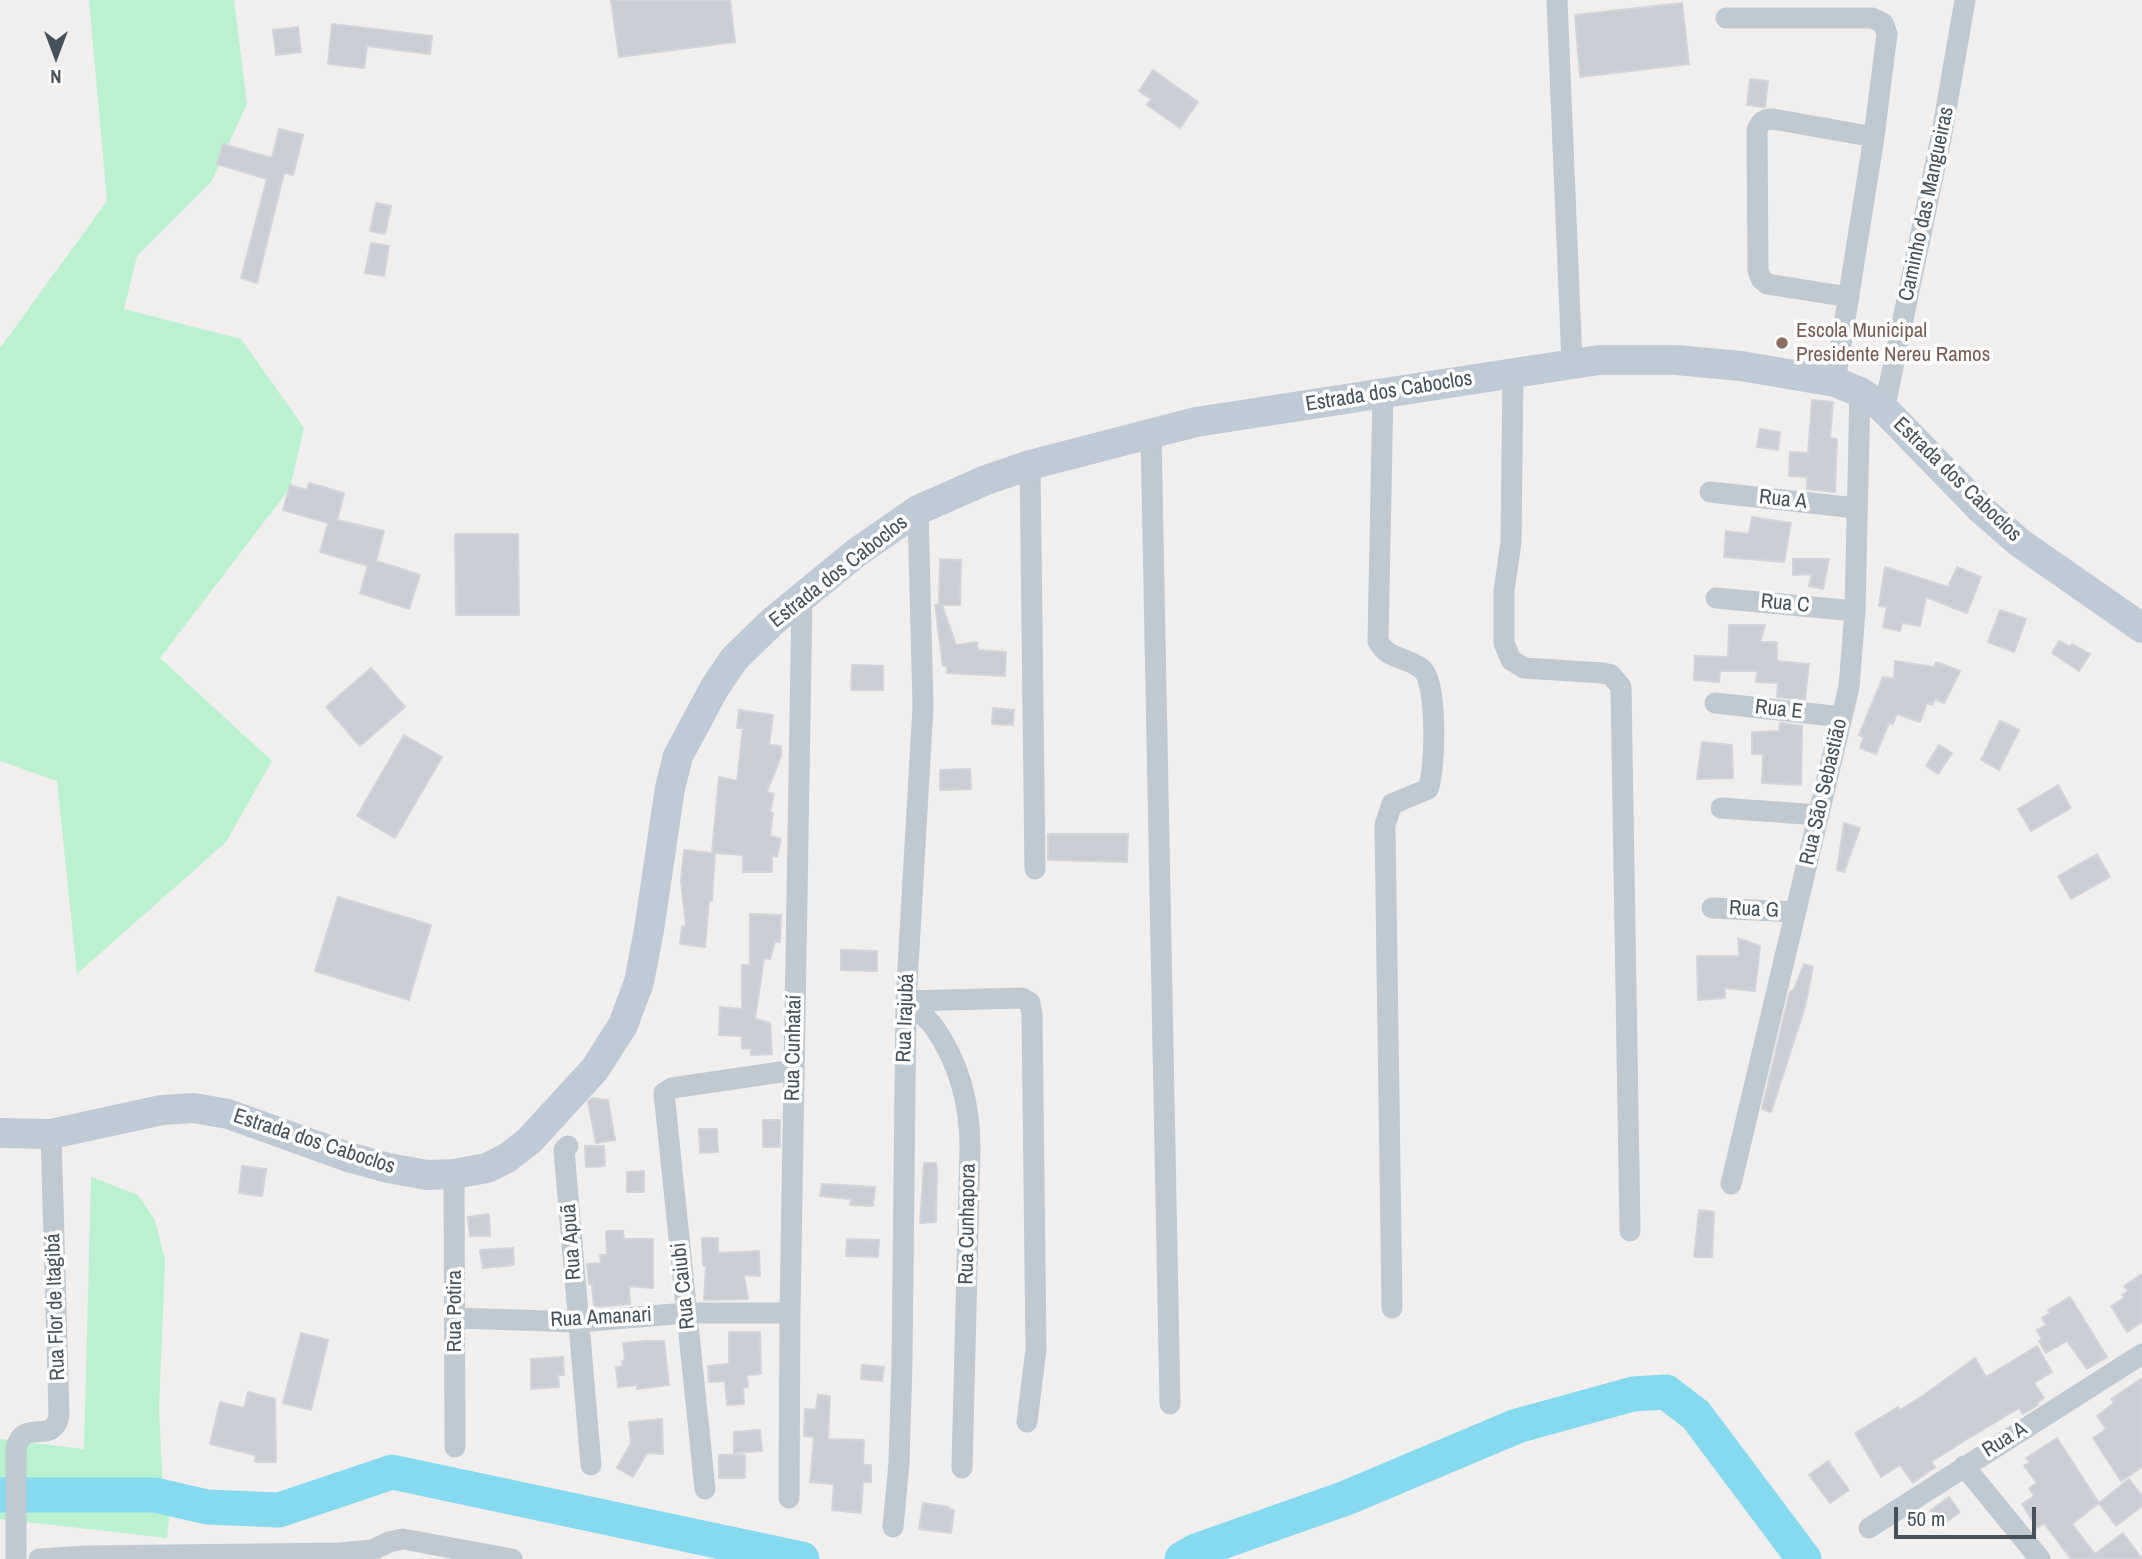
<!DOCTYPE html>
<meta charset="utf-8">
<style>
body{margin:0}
#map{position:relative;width:2142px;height:1559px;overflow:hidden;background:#f1eeee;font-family:"Archivo Narrow",sans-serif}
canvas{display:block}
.north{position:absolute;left:21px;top:21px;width:70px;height:70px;-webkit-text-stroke:5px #fff;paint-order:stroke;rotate:180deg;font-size:19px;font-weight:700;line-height:28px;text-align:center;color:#45525c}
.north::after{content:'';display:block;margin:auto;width:24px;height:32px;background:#45525c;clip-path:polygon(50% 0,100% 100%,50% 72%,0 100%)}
.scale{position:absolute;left:1894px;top:1507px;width:142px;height:32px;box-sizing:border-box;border:4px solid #45525c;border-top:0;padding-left:9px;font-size:21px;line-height:24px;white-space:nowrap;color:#45525c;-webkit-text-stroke:5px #fff;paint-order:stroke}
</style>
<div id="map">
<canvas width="2142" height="1559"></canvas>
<div class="north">N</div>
<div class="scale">50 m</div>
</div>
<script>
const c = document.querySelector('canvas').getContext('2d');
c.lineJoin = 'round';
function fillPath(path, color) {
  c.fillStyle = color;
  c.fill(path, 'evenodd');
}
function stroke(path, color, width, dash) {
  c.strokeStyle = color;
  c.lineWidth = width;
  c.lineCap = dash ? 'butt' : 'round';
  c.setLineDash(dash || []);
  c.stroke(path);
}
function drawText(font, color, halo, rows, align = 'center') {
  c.font = font + ' "Archivo Narrow",sans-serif';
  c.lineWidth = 7;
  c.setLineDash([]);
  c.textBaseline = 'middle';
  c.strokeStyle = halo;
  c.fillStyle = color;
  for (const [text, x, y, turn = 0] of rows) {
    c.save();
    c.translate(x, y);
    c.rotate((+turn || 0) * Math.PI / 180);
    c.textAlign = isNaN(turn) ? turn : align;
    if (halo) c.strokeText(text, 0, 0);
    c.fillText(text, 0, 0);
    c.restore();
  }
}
const green = new Path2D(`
 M89 0H234L247 104 211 182 137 256 124 309 241 339 304 428 290 488 160 658 272 761 226 842 77 974 57 781 0 761V348L107 201Z
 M91 1177 138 1195 155 1220 165 1260 159 1409 163 1491 170 1509 167 1538 0 1519V1439L84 1449Z`);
const river = new Path2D(`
 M0 1495H155L207 1507 279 1510 392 1472 802 1559
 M1182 1559 1196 1551 1346 1498 1517 1426 1633 1394 1666 1392 1696 1415 1804 1559`);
const building = new Path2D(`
 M611 0H730L735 42 619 57Z
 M1682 3 1689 64 1580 77 1575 15Z
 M332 24 432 36 430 54 367 46 364 68 328 64Z
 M298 27 301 52 276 55 273 30Z
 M1153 70 1198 102 1180 128 1147 105 1151 99 1139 91Z
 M1750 79 1768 81 1765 107 1747 105Z
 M279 129 303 135 293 175 284 173 257 283 241 278 267 179 217 164 223 144 272 158Z
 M376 203 391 206 385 234 370 231Z
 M371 243 389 246 384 276 365 273Z
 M1812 400 1833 402 1830 438 1837 439 1835 492 1807 489V477L1789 476 1790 452 1808 453Z
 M1760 429 1780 432 1778 450 1757 447Z
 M309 483 344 493 337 520 384 531 376 561 420 575 409 609 360 593 368 566 320 552 328 523 283 510 290 485 307 490Z
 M1752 517 1791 523 1784 562 1724 557 1726 531 1749 534Z
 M455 534H518L519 615H456Z
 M940 559 961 560 960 605H942L956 645 977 642 978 650 1006 652 1005 676 947 673V666H943L935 605 939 604Z
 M1793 559H1829L1823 589 1809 586 1812 574 1793 575Z
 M1885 567 1948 587 1957 567 1981 577 1967 613 1926 597 1920 626 1902 623 1900 631 1883 627 1887 607 1879 606Z
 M2000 610 2026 619 2014 652 1988 642Z
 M1729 625H1765L1760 642H1777V661L1809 664 1805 700 1777 697 1778 683 1756 682 1757 671H1720L1719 682 1694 680 1695 656 1728 657Z
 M2059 641 2070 647 2072 644 2090 654 2079 671 2052 653Z
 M1895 661 1934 667 1936 662 1960 671 1944 703 1935 699 1932 705 1927 703 1920 722 1897 714 1893 724 1889 723 1876 754 1860 748 1864 737 1859 735 1883 677 1894 679Z
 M852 665 883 666V690H851Z
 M371 668 405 707 360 746 326 707Z
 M993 708 1014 710 1013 725 992 724Z
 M739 710 773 715 769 745 781 746V756L767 792 774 794 770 812 773 813 770 836 781 839 777 857 772 855V872H743V855L715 853 712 901H709L705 947 680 944 682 926 686 927 681 881 684 850 712 853 719 777 737 781 743 728H737Z
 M2000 721 2019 730 1999 770 1981 760Z
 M1780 723 1802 726 1801 785 1762 783 1763 754H1752V732L1779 731Z
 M404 735 442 757 395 838 357 816Z
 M1702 742 1732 745 1733 778 1697 779Z
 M1939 745 1952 753 1938 774 1926 766Z
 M970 769 971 789 940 790V770Z
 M2058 785 2071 808 2031 831 2018 809Z
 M1844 823 1860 828 1844 872 1837 870Z
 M1048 834H1128L1127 862 1048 860Z
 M2097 854 2110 877 2071 899 2058 876Z
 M338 897 431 925 409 1000 315 971Z
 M750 914 781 915 780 942H775L770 959 764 958 755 1019 770 1023 772 1054 751 1055V1048L742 1049V1036L719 1035 720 1007 742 1009V965H750Z
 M1738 938 1760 946 1755 991 1725 988V998L1698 1000 1697 956H1739Z
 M841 950 877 951V971L841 970Z
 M1804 964 1813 967 1805 1007 1771 1112 1762 1109 1789 995 1791 991 1793 992Z
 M592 1098 608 1100 615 1140 596 1143 588 1102Z
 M763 1120H780V1147H763Z
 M699 1129H717L718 1152 700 1153Z
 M585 1146H604L605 1166 586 1167Z
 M924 1163H936L937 1170 936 1222 920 1223Z
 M242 1166 266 1169 262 1196 239 1193Z
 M644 1171V1192H627V1172Z
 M822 1184 875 1187 873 1206 850 1205 851 1199 820 1196Z
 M1699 1210 1714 1212 1712 1257H1694Z
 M489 1214 490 1236H470L468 1217Z
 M606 1231H623L624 1239H653V1288L629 1286 630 1304 594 1307 592 1284H589L587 1264 601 1263 600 1255H607Z
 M702 1238H718V1253L759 1251 760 1276 744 1275 748 1299 704 1300 706 1266H703Z
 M847 1239 879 1240 878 1257 846 1256Z
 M513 1248 514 1265 483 1268 480 1250Z
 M2142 1274V1322L2127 1332 2111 1306 2124 1298 2122 1295 2128 1291 2124 1286Z
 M2070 1297 2107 1357 2087 1369 2067 1341 2046 1353 2039 1341 2042 1339 2037 1330 2046 1325 2042 1318 2050 1313 2048 1310Z
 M729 1332H760L761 1374 747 1375 748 1387 743 1388 744 1404 727 1405 725 1381 709 1382 708 1366 729 1364Z
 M301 1333 328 1340 311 1410 283 1403Z
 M647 1341H664L669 1385 637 1389 638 1385 618 1387 616 1367 623 1366 622 1361 625 1360 623 1343Z
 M2037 1346 2052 1372 2034 1383 2044 1398 2037 1403 2038 1405 2023 1414 2019 1408 1964 1441 1931 1462 1935 1467 1913 1483 1900 1465 1881 1477 1855 1433 1898 1407 1900 1410 1921 1397 1975 1358 1986 1377Z
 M563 1357 564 1375H558L559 1387 531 1389V1359Z
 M862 1365 884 1367 882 1381 861 1379Z
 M2142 1378V1467L2121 1481 2093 1438 2106 1429 2097 1416 2114 1403 2111 1399Z
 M248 1392 275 1399 276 1462H255V1455L210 1444 220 1402 244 1408Z
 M818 1395 830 1396 828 1439 864 1440 863 1465H871V1482H863L861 1513 832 1510 834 1484 810 1482 814 1437 804 1436 805 1409 816 1410Z
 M662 1419 663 1454 647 1453 633 1477 617 1468 631 1443 629 1422Z
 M760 1430 762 1451 734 1453V1432Z
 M2057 1438 2099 1503 2072 1524 2095 1554 2123 1533 2142 1559H2071L2044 1523 2037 1528 2022 1504 2034 1496 2029 1488 2037 1483 2024 1466 2030 1462 2026 1458Z
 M719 1455H745V1478H719Z
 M1828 1461 1849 1490 1830 1503 1809 1475Z
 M2129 1479 2142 1496V1506L2116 1526 2099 1503Z
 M1949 1497 1960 1512 1941 1526 1930 1511Z
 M923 1503 949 1507V1509L954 1510 951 1533 919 1529Z`);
const street = new Path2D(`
 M1557 0 1572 363
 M1726 18H1872L1883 23 1887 34 1874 137 1835 382
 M1849 297 1767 284 1761 279 1758 270 1757 130C1761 121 1764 119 1773 119L1874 137
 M1513 373 1511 542 1504 591V643L1511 660 1524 668 1603 673 1611 675 1621 687 1630 1231
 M1383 391 1378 641C1388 661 1408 656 1423 670 1437 684 1436 769 1428 789L1392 804 1385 825 1392 1308
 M1882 407 1887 396 1942 133 1965 0
 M1151 433 1170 1404
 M1030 465 1035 869
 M1710 492 1856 508
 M1716 598 1855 611
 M1715 703 1842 717
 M1721 808 1819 815
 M1712 908 1795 912
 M906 1001 1022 998 1030 1003 1032 1014 1036 1349 1027 1422
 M906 1001C915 1009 927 1017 934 1027 960 1064 970 1104 970 1148L962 1468
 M568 1146 564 1150 591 1465
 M454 1174 455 1447
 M1731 1184 1849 687 1855 611 1860 392
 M455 1318 578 1322 686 1313H790
 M1964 1466 2040 1559
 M705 1489 664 1093 672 1088 794 1070
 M789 1498 790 1313 802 598
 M893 1527 899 1463 902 1361 906 1001 923 707 918 510
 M1869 1528 2142 1354
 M16 1559V1449C23 1416 54 1447 59 1415L51 1134
 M39 1559 87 1556 339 1553 373 1550 389 1542 403 1539 512 1559`);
const secondary = new Path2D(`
 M0 1133 51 1134 162 1110 194 1108 228 1114 348 1157 388 1168 427 1175 454 1174 487 1168 507 1158 529 1141 595 1069 623 1025 639 982 649 930 670 788 678 756 715 687 734 659 772 622 856 553 918 510 986 480 1030 465 1196 422 1599 360H1676L1741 366 1835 382 1860 392 1882 407 1982 510 2020 543 2142 628`);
const markers = [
 [1782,343,7,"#8d6e63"]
];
const streetNames = [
 ["Caminho das Mangueiras",1927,204,-78],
 ["Estrada dos Caboclos",1389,392,-9],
 ["Estrada dos Caboclos",1957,480,44],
 ["Rua A",1783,500,6],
 ["Estrada dos Caboclos",839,572,-38],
 ["Rua C",1785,604,5],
 ["Rua E",1779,710,6],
 ["Rua São Sebastião",1824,792,-77],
 ["Rua G",1754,910,3],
 ["Rua Irajubá",906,1018,-88],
 ["Rua Cunhataí",794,1048,-89],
 ["Estrada dos Caboclos",314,1142,18],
 ["Rua Cunhapora",968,1224,-89],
 ["Rua Apuã",572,1242,-94],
 ["Rua Caiubi",684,1286,-96],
 ["Rua Flor de Itagibá",56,1307,-92],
 ["Rua Potira",455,1311,-90],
 ["Rua Amanari",601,1318,-3],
 ["Rua A",2005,1440,-32]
];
const educationNames = [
 ["Escola Municipal",1796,331],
 ["Presidente Nereu Ramos",1796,355]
];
fillPath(green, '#baf1cf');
stroke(river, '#85daf0', 35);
fillPath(building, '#cacdd3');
stroke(building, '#d2d4da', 2);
stroke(street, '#bec9d1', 21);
stroke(secondary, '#becad6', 30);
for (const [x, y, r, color] of markers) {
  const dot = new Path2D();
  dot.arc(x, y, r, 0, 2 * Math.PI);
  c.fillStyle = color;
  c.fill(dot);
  stroke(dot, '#fff', 2.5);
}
drawText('21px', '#45525c', '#fff', streetNames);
drawText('21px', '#785e54', '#fff', educationNames, 'left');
</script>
